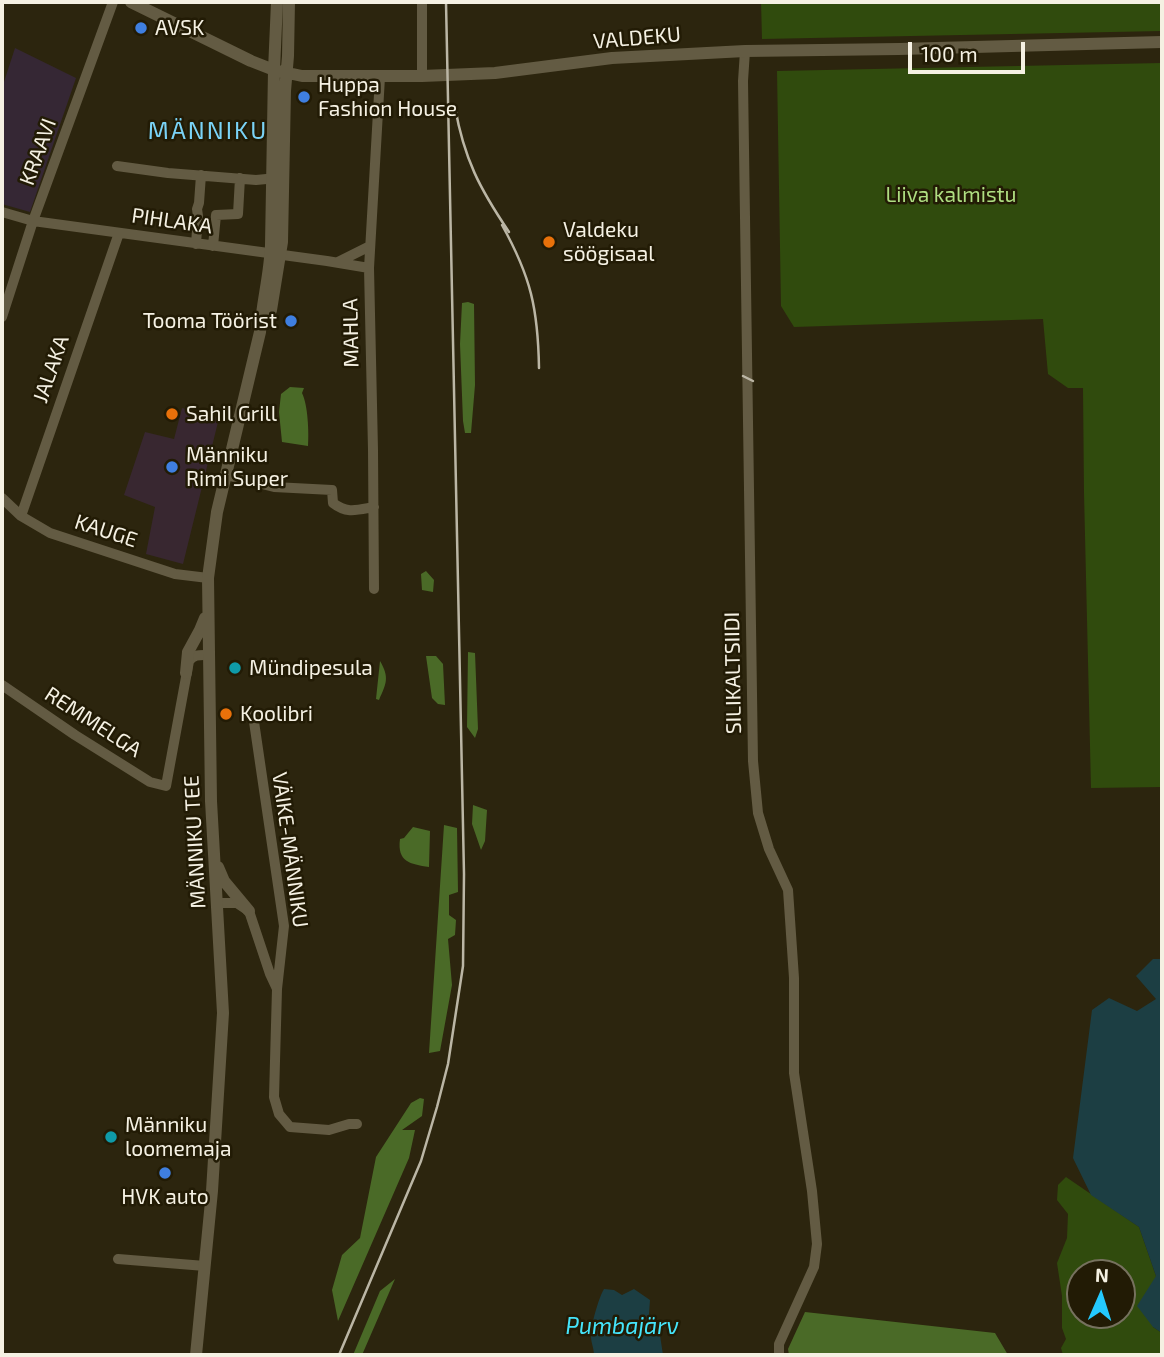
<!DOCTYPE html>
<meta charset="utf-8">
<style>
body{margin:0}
#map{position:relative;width:1164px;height:1357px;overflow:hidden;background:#2c250e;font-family:"Exo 2",sans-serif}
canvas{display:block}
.frame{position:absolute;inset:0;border:4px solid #f5f1e3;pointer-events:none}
.north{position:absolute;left:1066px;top:1259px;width:70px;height:70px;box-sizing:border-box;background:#221b05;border:2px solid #76715e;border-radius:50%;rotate:3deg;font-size:19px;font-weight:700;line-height:28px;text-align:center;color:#f5f1e3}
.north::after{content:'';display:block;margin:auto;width:24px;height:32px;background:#24c9fe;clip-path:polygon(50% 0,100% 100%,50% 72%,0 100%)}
.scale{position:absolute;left:908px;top:42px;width:117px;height:32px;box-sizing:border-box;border:4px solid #f5f1e3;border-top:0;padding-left:9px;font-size:21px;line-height:24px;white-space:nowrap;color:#f5f1e3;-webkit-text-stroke:5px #221b05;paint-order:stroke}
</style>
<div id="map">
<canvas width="1164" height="1357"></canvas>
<div class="frame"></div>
<div class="north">N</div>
<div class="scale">100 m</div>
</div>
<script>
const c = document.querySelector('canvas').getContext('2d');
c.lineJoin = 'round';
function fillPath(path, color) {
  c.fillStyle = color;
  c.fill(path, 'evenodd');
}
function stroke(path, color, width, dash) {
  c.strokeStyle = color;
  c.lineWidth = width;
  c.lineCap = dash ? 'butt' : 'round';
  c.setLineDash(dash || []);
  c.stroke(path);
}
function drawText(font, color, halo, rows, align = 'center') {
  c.font = font + ' "Exo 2",sans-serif';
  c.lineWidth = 5;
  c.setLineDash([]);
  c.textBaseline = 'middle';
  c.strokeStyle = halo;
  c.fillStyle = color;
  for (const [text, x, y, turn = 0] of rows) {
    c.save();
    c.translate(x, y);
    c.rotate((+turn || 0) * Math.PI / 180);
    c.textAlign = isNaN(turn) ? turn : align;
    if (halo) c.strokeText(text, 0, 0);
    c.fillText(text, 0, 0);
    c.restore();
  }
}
const commercial = new Path2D(`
 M182 408 219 418 183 564 146 554 155 507 124 495 145 432 174 439Z`);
const education = new Path2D(`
 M15 48 76 78 30 212 2 204V88Z`);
const green = new Path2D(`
 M761 2H1162V31L762 39Z
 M1162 63V787L1091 788 1084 493 1083 388H1068L1048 374 1043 319 794 327 781 306 777 71Z
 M1066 1177 1139 1227 1156 1276 1153 1327 1162 1333V1355H1063L1061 1348 1066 1339 1062 1328V1296L1057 1263 1067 1238 1068 1214 1057 1200 1058 1185ZM1080 1273H1122V1315H1080Z`);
const forest = new Path2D(`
 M468 302 474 304 475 385 471 433H465L463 421 460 344 462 303Z
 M290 387 304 388 302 393C308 405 309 433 308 446L282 442 279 412 281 394Z
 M426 571 434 580 433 592 422 590 421 574Z
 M468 652 475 653 478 729 475 738 467 727Z
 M426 656H436L443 664 445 705 438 704 432 698Z
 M380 661C390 678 386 684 379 700L376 699Z
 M473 805 487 810 485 841 481 850 472 824Z
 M444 825 457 828 458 892 449 895V915L456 920 455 935 448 939 452 985 440 1051 429 1053Z
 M413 827 430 831 429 867C410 864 397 862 400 839L404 838Z
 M420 1098 424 1099 422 1116 402 1130H415L409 1158 338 1321 332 1290 342 1255 360 1238 376 1157 411 1103Z
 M395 1279 362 1355H353L380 1291Z
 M805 1312 995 1333 1008 1355H789L788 1349Z`);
const water = new Path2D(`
 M1153 959H1162V1333L1153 1327 1137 1306 1156 1276 1139 1227 1091 1195 1073 1158 1092 1010 1109 998 1137 1011 1156 999 1136 976Z
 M604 1289 614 1290 622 1295 634 1289 650 1300 649 1314 658 1322 663 1355H594C594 1348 590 1340 591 1333 592 1322 599 1297 604 1289Z`);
const minor = new Path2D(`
 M422 2V76
 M745 51 743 81 753 761 758 813 769 849 788 890 794 978V1073L812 1191 817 1244 814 1267 779 1344V1355
 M117 166 168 173 256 180 277 178
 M2 212 33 221 327 261 369 268
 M196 244 198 216 197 209 199 203 201 175
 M213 246 216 215 238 214 240 178
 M338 262 370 246
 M2 317 33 221 113 2
 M226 475 274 487 332 490 333 503C347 514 357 510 374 507
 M2 498 21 516 50 533 175 574 208 578
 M21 516 119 233
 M374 589 373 450 369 268 380 77
 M2 685 75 735 150 782 166 786 189 661C194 654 200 655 208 655
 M253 715 284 926 277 989
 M217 903H237L249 911 270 974 277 989 274 1097 279 1114 290 1127 329 1130 349 1124H357
 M118 1259 205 1266`);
const tertiary = new Path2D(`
 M131 2 251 61 274 70 302 76H422L495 73 612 58 745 51 899 49 1162 42
 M264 324 271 310 282 242 285 91 288 56 289 2
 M186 673 188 652 200 630 205 618
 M218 867 224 881 249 911
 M196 1355 212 1191 223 1013 211 801 208 578 217 512 260 332C262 303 270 274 271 245L274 70 277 2`);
const rail = new Path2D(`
 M455 107C464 159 480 189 509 232
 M502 225C531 277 538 309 539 368
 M743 376 753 381
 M339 1355 421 1161 437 1107 448 1064 463 966 464 874 446 2`);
const markers = [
 [141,28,7,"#3f7fe0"],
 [304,97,7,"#3f7fe0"],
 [549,242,7,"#e8710a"],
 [291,321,7,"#3f7fe0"],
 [172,414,7,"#e8710a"],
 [172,467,7,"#3f7fe0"],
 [235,668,7,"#0f9aa8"],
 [226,714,7,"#e8710a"],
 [111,1137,7,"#0f9aa8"],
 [165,1173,7,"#3f7fe0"]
];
const poiNames = [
 ["AVSK",155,28],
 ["Huppa",318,85],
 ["Fashion House",318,109],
 ["Valdeku",563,230],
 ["söögisaal",563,254],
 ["Tooma Töörist",277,321,"right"],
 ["Sahil Grill",186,414],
 ["Männiku",186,455],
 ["Rimi Super",186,479],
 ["Mündipesula",249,668],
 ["Koolibri",240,714],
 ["Männiku",125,1125],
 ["loomemaja",125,1149],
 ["HVK auto",165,1197,"center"]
];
const streetNames = [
 ["VALDEKU",637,38,-5],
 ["KRAAVI",38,152,-70],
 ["PIHLAKA",172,221,8],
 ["MAHLA",351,333,-91],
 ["JALAKA",51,369,-71],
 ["KAUGE",106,531,18],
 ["SILIKALTSIIDI",733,673,-91],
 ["REMMELGA",93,722,33],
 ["MÄNNIKU TEE",195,842,-93],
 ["VÄIKE-MÄNNIKU",290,850,82]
];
const parkNames = [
 ["Liiva kalmistu",951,195]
];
const waterNames = [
 ["Pumbajärv",622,1326]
];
const quarterNames = [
 ["MÄNNIKU",208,131]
];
fillPath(commercial, '#382730');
fillPath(education, '#352734');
fillPath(green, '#304b0d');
fillPath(forest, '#4a6a27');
fillPath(water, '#1c3e43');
stroke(minor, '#635b43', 10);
stroke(tertiary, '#635b43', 12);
stroke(rail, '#bbb6a5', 2.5);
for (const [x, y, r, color] of markers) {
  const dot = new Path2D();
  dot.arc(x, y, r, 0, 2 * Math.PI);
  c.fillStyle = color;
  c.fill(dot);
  stroke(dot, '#221b05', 2.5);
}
drawText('21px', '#f5f1e3', '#221b05', poiNames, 'left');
drawText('21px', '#f5f1e3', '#221b05', streetNames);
drawText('21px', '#afde81', '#221b05', parkNames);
drawText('italic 23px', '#45e5fb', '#221b05', waterNames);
c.letterSpacing = '2px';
drawText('24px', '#7ad3f7', '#221b05', quarterNames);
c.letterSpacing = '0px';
</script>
